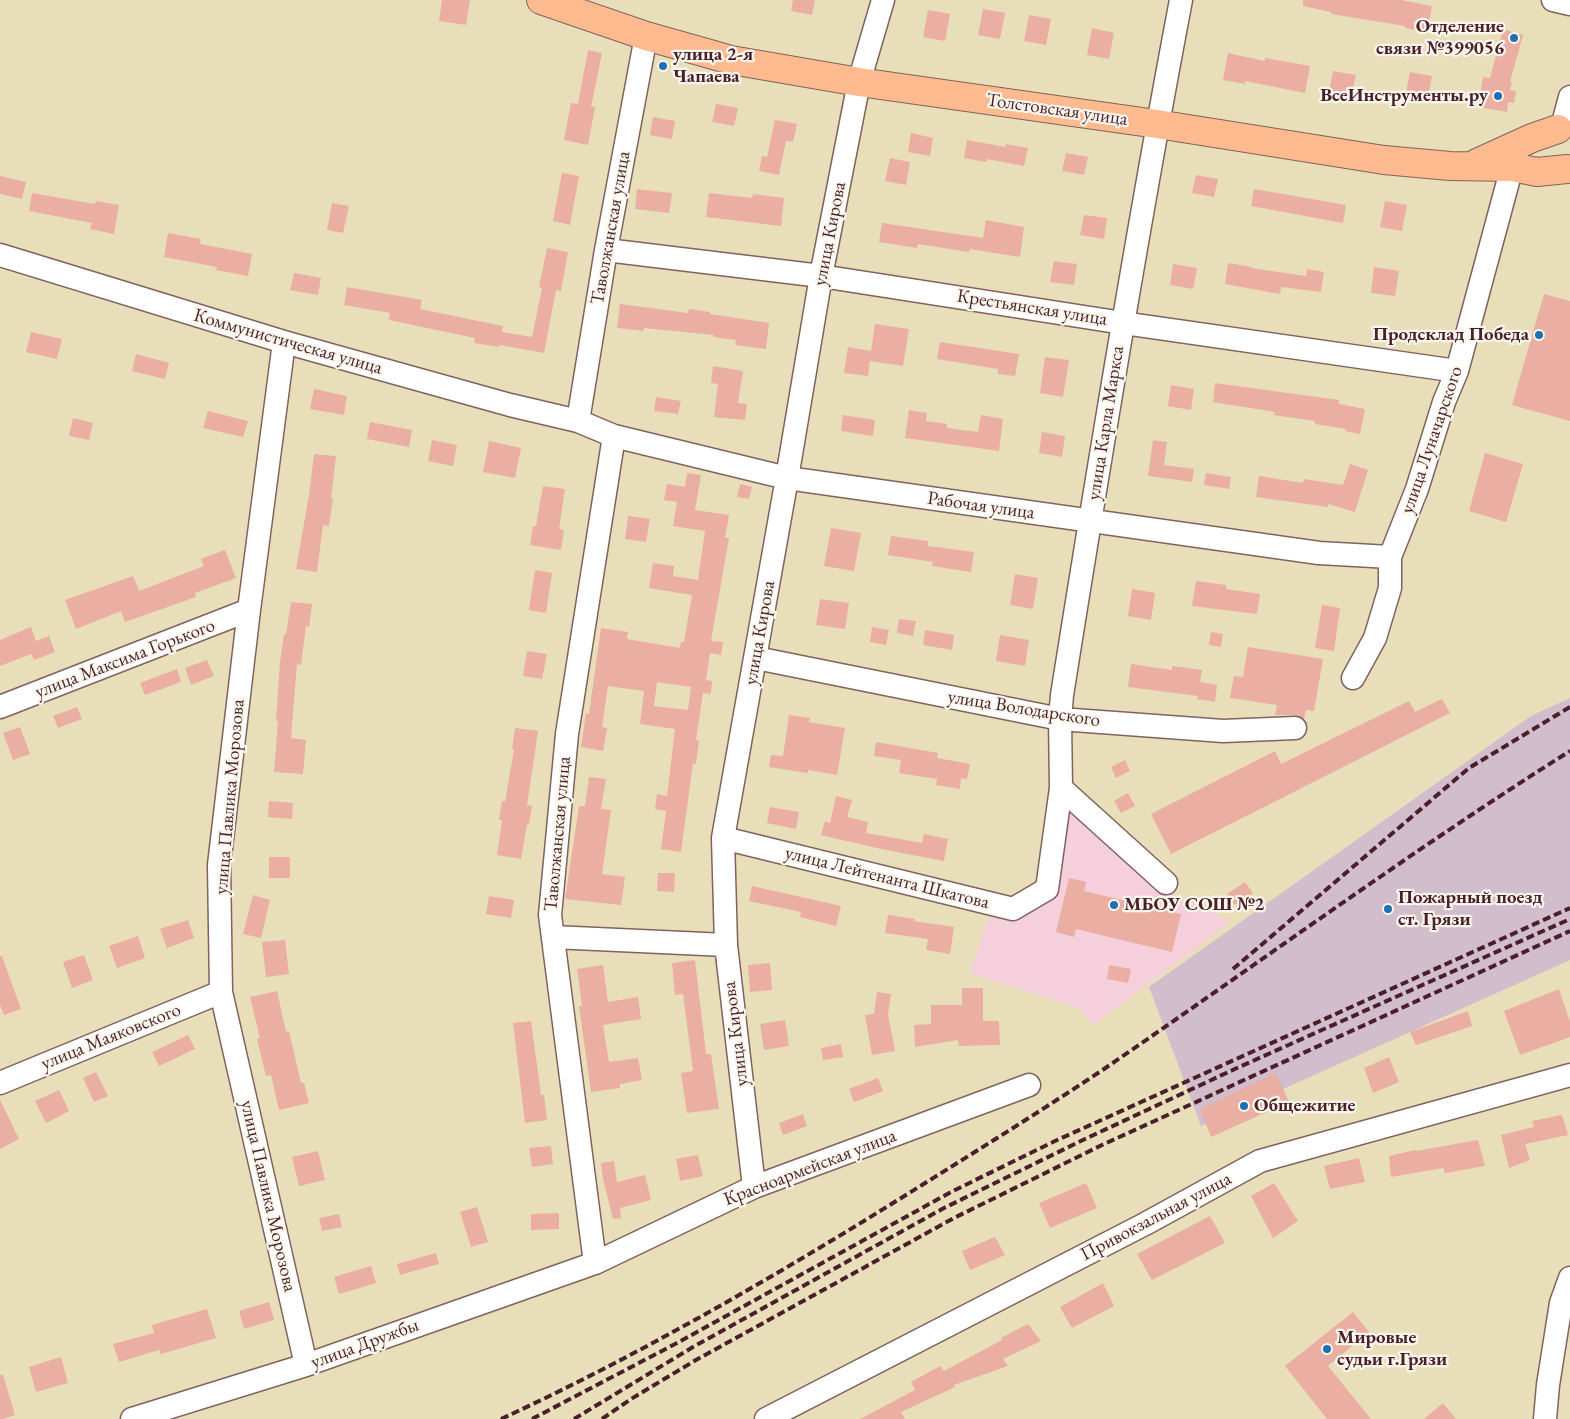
<!DOCTYPE html>
<meta charset="utf-8">
<style>
body{margin:0}
canvas{display:block;background:#e8dfba}
</style>
<canvas width="1570" height="1419"></canvas>
<script>
const c = document.querySelector('canvas').getContext('2d');
c.lineJoin = 'round';
function fillPath(path, color) {
  c.fillStyle = color;
  c.fill(path, 'evenodd');
}
function stroke(path, color, width, dash) {
  c.strokeStyle = color;
  c.lineWidth = width;
  c.lineCap = dash ? 'butt' : 'round';
  c.setLineDash(dash || []);
  c.stroke(path);
}
function drawText(font, color, halo, rows, align = 'center') {
  c.font = font + ' "EB Garamond",serif';
  c.lineWidth = 4.5;
  c.setLineDash([]);
  c.textBaseline = 'middle';
  c.strokeStyle = halo;
  c.fillStyle = color;
  for (const [text, x, y, turn = 0] of rows) {
    c.save();
    c.translate(x, y);
    c.rotate((+turn || 0) * Math.PI / 180);
    c.textAlign = isNaN(turn) ? turn : align;
    if (halo) c.strokeText(text, 0, 0);
    c.fillText(text, 0, 0);
    c.restore();
  }
}
const built = new Path2D(`
 M1065 802 1162 888 1231 922 1093 1025 1079 1008 970 973 988 918 1011 917 1053 893Z`);
const industrial = new Path2D(`
 M1570 698V960L1201 1126 1149 987 1531 716Z`);
const building = new Path2D(`
 M442 0H470L466 25 439 21Z
 M793 0H815L812 15 791 11Z
 M1303 0H1401L1432 6 1427 32 1405 28V26L1331 14V12L1303 6Z
 M983 9 1005 13 1000 39 978 35Z
 M928 10 950 14 945 41 923 37Z
 M1029 15 1051 19 1046 45 1024 41Z
 M1092 28 1114 33 1109 59 1087 55Z
 M1503 29 1523 35 1510 82H1512L1510 90 1516 91 1514 103 1508 102 1507 112 1478 107 1483 77 1490 78Z
 M588 50 602 53 591 107H595L588 145 564 140 571 103 578 104Z
 M1228 53 1265 61V58L1310 66 1305 93 1245 81V84L1223 80Z
 M1333 71 1356 75 1350 101 1328 97Z
 M1410 72 1432 76 1427 102 1405 98Z
 M716 104 738 108 734 126 712 122Z
 M653 117 675 121 672 139 650 135Z
 M775 120 797 124 793 142 786 141 779 175 759 171 762 156 767 157Z
 M911 133 933 138 930 156 908 152Z
 M967 140 1005 147 1006 144 1028 148 1024 166 987 159 986 162 964 158Z
 M1066 153 1088 157 1084 175 1062 171Z
 M890 158 910 162 906 185 885 181Z
 M562 173 579 176 570 225 553 221Z
 M1196 175 1218 179 1214 197 1192 193Z
 M0 176 26 182 22 199 0 194Z
 M637 189 672 193 669 213 635 209Z
 M1254 189 1346 205 1343 223 1251 206Z
 M32 193 95 204 96 201 119 205 114 234 90 229 92 223 29 211Z
 M709 193 752 198 753 194 784 198 781 226 706 217Z
 M1385 201 1407 205 1402 231 1380 227Z
 M332 203 349 206 343 233 327 230Z
 M1084 215 1107 218 1104 239 1080 235Z
 M986 220 1024 227 1020 257 970 249 969 252 918 244 917 248 879 242 882 223 983 238Z
 M168 233 201 239 200 244 252 254 248 276 216 270 217 267 164 257Z
 M547 248 568 252 561 291 556 290 544 353 500 345 499 347 474 343 475 338 389 320 390 313 344 305 347 287 422 300 420 309 503 326 502 332 532 337 542 288 539 287Z
 M1054 261 1077 264 1074 285 1050 282Z
 M1228 263 1252 267 1251 268 1306 276 1307 269 1324 272 1321 292 1281 287 1280 294 1225 284Z
 M1173 264 1197 268 1193 289 1170 285Z
 M1374 267 1399 271 1395 296 1371 293Z
 M294 273 321 278 318 295 290 290Z
 M1544 294 1570 301V421L1512 405Z
 M620 304 688 313 689 309 710 312V314L769 323 766 349 735 345 736 340 713 337 714 335 644 328 643 331 617 328Z
 M875 324 909 329 903 366 870 361 868 376 844 373 848 347 871 351Z
 M31 332 62 339 57 359 26 352Z
 M940 342 1019 354 1015 376 998 374V369L937 359Z
 M136 354 169 363 165 379 132 371Z
 M1045 357 1069 360 1063 397 1040 393Z
 M713 366 743 371 738 403 747 404 745 420 714 417 718 384 711 383Z
 M1215 383 1339 400V404L1365 409 1360 434 1345 431 1346 429 1315 424V421L1274 415 1275 412 1213 402Z
 M1171 385 1194 389 1191 410 1168 406Z
 M314 389 347 396 344 415 310 409Z
 M656 397 681 401 678 414 654 411Z
 M909 410 927 413 926 421 947 424V428L978 432 981 415 1003 419 999 451 905 438Z
 M208 411 248 421 243 437 203 428Z
 M843 415 875 420 873 436 841 431Z
 M73 418 93 423 89 440 69 436Z
 M370 422 412 430 409 447 367 439Z
 M1042 432 1065 436 1062 457 1039 453Z
 M432 440 457 445 453 466 428 461Z
 M1153 440 1167 442 1164 465 1194 469 1192 482 1148 476Z
 M489 441 521 448 515 478 483 472Z
 M1485 453 1523 464 1506 522 1469 511Z
 M314 454 336 456 331 498H333L329 526 323 525 317 572 296 569 309 495Z
 M1350 464 1368 470 1355 512 1328 504V507L1256 497 1259 476 1303 483 1304 479 1343 485Z
 M687 473 701 475 695 510 729 515 725 538H729L711 641 723 642 721 655 710 653 706 680 712 681 711 694 703 693 696 740 699 741 696 764 693 763 681 852 661 849 666 811 655 809 657 794 667 796 675 729 640 724 644 691 608 686 602 727 607 728 603 751 581 747 586 713 589 714 601 628 628 632 627 639 680 648 681 642H684L692 595 649 588 653 563 674 566 673 576 698 580 705 531 673 526 677 502 664 500 667 484 685 487ZM657 682 691 687 688 710 654 706Z
 M1206 473 1231 477 1229 489 1204 485Z
 M740 484 752 487 749 499 737 497Z
 M543 486 565 489 559 529 564 530 561 550 530 545 533 526H536Z
 M628 516 650 519 646 542 625 539Z
 M831 528 861 533 854 571 824 566Z
 M891 536 928 541V546L974 552 971 572 932 566 933 562 888 555Z
 M225 550 236 578 195 593 196 597 125 622 121 611 76 629 65 600 133 576 139 591 204 566 201 559Z
 M535 570 552 573 546 613 529 610Z
 M1015 574 1038 578 1033 609 1010 605Z
 M1196 581 1226 585V589L1260 594 1257 614 1192 606Z
 M1132 589 1155 593 1151 620 1128 616Z
 M820 599 849 603 845 629 816 625Z
 M291 602 312 604 309 627 306 626 301 665 297 664 291 738 306 740 303 774 274 772 278 721H276L280 662 284 634H286Z
 M1322 605 1340 608 1334 651 1315 648Z
 M899 619 916 621 913 636 897 633Z
 M31 627 36 641 49 636 55 652 34 660 31 654 0 666V640Z
 M872 627 889 630 886 645 870 642Z
 M925 630 954 635 952 650 923 645Z
 M1211 632 1223 634 1221 647 1209 645Z
 M1000 635 1029 640 1025 666 996 661Z
 M1248 647 1323 659 1314 711 1306 710 1304 719 1295 715H1275L1277 705 1230 698 1234 676 1243 677Z
 M527 651 547 654 542 679 523 676Z
 M207 660 214 676 191 685 185 668Z
 M1131 664 1172 670V666L1202 670 1200 682 1217 685 1215 702 1197 699 1198 696 1128 687Z
 M177 669 181 682 145 695 140 683Z
 M1442 699 1450 713 1171 854 1151 814 1275 751 1281 764 1409 701 1415 712Z
 M77 707 82 719 58 728 53 716Z
 M789 715 810 718 809 722 845 728 837 775 808 770V773L769 767 771 755 783 756Z
 M20 727 30 754 13 760 3 733Z
 M515 728 538 731 527 805 532 806 529 824H527L521 859 497 855 502 820H499L502 801 505 802 514 749H512Z
 M876 742 938 753 937 758 970 764 967 779 961 778 960 789 936 785 937 779 899 773 901 760 874 756Z
 M1125 760 1130 771 1116 778 1111 767Z
 M589 777 606 779 601 809 611 810 602 874 625 877 621 905 565 899 579 806H585Z
 M1128 793 1135 806 1121 813 1114 801Z
 M836 796 852 800 847 817 868 822 866 833 922 843 924 834 948 839 944 861 881 849 821 835 825 821 830 823Z
 M269 801 293 803 292 819 268 817Z
 M770 807 799 812 796 829 767 823Z
 M269 857H290V878H269Z
 M658 873H675L674 892 657 891Z
 M1069 878 1086 882 1084 891 1181 914 1172 952 1076 929 1074 937 1056 932Z
 M1245 882 1253 893 1235 905 1227 894Z
 M752 886 841 906 836 926 800 917 801 912 749 901Z
 M253 895 270 900 261 938 243 934Z
 M489 896 514 900 511 918 486 914Z
 M888 915 915 919 914 921 954 927 950 954 926 950 928 939 885 933Z
 M188 920 194 938 167 948 160 929Z
 M138 936 145 958 117 968 109 946Z
 M285 940 289 974 266 977 262 942Z
 M84 955 93 980 72 988 63 962Z
 M0 956H2L21 1009 4 1015 0 1005Z
 M695 960 706 1054H711L719 1109 687 1113 681 1073 693 1071 683 994 675 995 672 963Z
 M770 963 772 990 750 992 748 965Z
 M603 965 608 1002 638 997 641 1019 603 1025 609 1062 638 1058 642 1080 620 1084V1088L591 1092 579 1006H582L577 969Z
 M1109 965 1131 969 1128 983 1107 979Z
 M962 988H983V1021H999L1000 1045 959 1046 958 1040 915 1047 914 1025 931 1024V1005H962Z
 M1559 989 1570 1022V1037L1520 1055 1504 1011Z
 M277 991 286 1032 289 1031 301 1083H304L309 1103 279 1110 271 1075 266 1076 257 1039 260 1038 250 997Z
 M877 992 891 994 888 1014 895 1051 872 1055 865 1015 874 1014Z
 M1468 1011 1472 1026 1416 1045 1410 1032Z
 M785 1020 789 1046 764 1050 760 1024Z
 M531 1021 541 1095H544L547 1120 525 1123 513 1023Z
 M188 1035 195 1049 159 1066 152 1052Z
 M841 1044 843 1057 823 1060 821 1048Z
 M1389 1057 1399 1082 1373 1093 1364 1068Z
 M96 1072 108 1096 94 1102 83 1078Z
 M1276 1073 1289 1102 1211 1137 1200 1109Z
 M878 1078 883 1091 854 1102 849 1089Z
 M59 1090 69 1111 46 1123 35 1101Z
 M0 1100 19 1139 0 1149Z
 M803 1114 807 1126 783 1135 779 1123Z
 M1562 1115 1568 1135 1525 1144 1530 1160 1509 1168 1501 1135 1534 1127 1532 1121Z
 M1478 1140 1485 1166 1445 1173 1443 1168 1391 1177 1389 1156 1415 1150 1416 1151Z
 M551 1146 553 1164 532 1167 529 1148Z
 M318 1151 325 1180 299 1186 292 1157Z
 M698 1155 703 1176 680 1181 676 1159Z
 M1359 1158 1365 1182 1330 1189 1324 1166Z
 M614 1161 617 1182 645 1175 651 1200 620 1208 621 1218 613 1219 603 1179 601 1163Z
 M1086 1183 1097 1208 1050 1228 1039 1203Z
 M1274 1183 1298 1221 1273 1238 1251 1196Z
 M477 1207 488 1242 471 1247 460 1212Z
 M559 1213V1229L531 1230V1214Z
 M339 1214 342 1227 322 1231 319 1218Z
 M1210 1216 1225 1243 1152 1280 1137 1254Z
 M995 1237 1005 1255 970 1270 962 1251Z
 M436 1253 439 1264 400 1275 397 1264Z
 M371 1266 376 1283 339 1294 334 1277Z
 M1103 1283 1114 1306 1072 1328 1060 1307Z
 M269 1302 274 1320 244 1329 239 1311Z
 M207 1309 216 1338 161 1354 159 1350 119 1362 113 1344 154 1333 152 1325Z
 M1353 1312 1369 1332 1328 1366 1371 1419H1327L1285 1366Z
 M1028 1324 1041 1341 1003 1359 1008 1366 954 1385 955 1387 901 1412 905 1419H860L915 1390 911 1382 940 1366 944 1371 1002 1340 1001 1338Z
 M61 1357 68 1383 36 1392 29 1367Z
 M0 1375H3L15 1415 3 1419H0Z
 M1443 1403 1456 1419H1424Z`);
const minor = new Path2D(`
 M1553 0 1570 4
 M1563 123 1570 97
 M606 250 821 276 1123 323 1457 371
 M0 255 284 342 510 405 578 421 614 436 787 478 1319 553 1390 557
 M284 342 249 610 219 865 221 992 306 1365
 M578 421 606 250 646 36
 M756 658 1060 719 1223 731 1295 728
 M1353 678 1375 638 1390 588V557L1417 489 1444 402 1457 371 1512 167
 M0 707 249 610
 M1061 788 1166 883
 M723 838 1013 909 1047 889 1061 788 1060 719 1062 695C1099 463 1137 231 1181 0
 M553 937 726 945
 M0 1083 221 992
 M754 1187 726 945 723 838 787 478 821 276 859 82 883 0
 M595 1263 550 915 567 734 614 436
 M132 1419 306 1365 595 1263 754 1187 1029 1085
 M766 1419 1145 1224 1260 1161 1570 1075
 M1545 1419 1548 1385 1561 1303 1570 1278`);
const major = new Path2D(`
 M541 0 646 36 731 60 859 82 1157 124 1384 160 1450 166 1512 167 1537 172 1567 169
 M1477 163 1532 138 1558 129`);
const rail = new Path2D(`
 M1233 969 1469 768 1570 707
 M501 1419C646 1352 786 1270 922 1185 983 1147 1044 1109 1104 1069 1259 963 1411 851 1570 751
 M532 1419 677 1343 951 1192 1055 1141 1570 908
 M574 1419 693 1347 944 1208 1085 1139 1237 1068 1570 919
 M602 1419 631 1399 696 1360 954 1218 1102 1145 1570 931`);
const markers = [
 [1514,38,5,"#1f6fb2"],
 [663,66,5,"#1f6fb2"],
 [1498,96,5,"#1f6fb2"],
 [1539,335,5,"#1f6fb2"],
 [1114,905,5,"#1f6fb2"],
 [1388,909,5,"#1f6fb2"],
 [1244,1106,5,"#1f6fb2"],
 [1327,1349,5,"#1f6fb2"]
];
const poiNames = [
 ["Отделение",1504,27,"right"],
 ["связи №399056",1504,49,"right"],
 ["улица 2-я",673,55],
 ["Чапаева",673,77],
 ["ВсеИнструменты.ру",1488,96,"right"],
 ["Продсклад Победа",1529,335,"right"],
 ["Пожарный поезд",1398,898],
 ["ст. Грязи",1398,920],
 ["МБОУ СОШ №2",1124,905],
 ["Общежитие",1254,1106],
 ["Мировые",1337,1338],
 ["судьи г.Грязи",1337,1360]
];
const streetNames = [
 ["Толстовская улица",1057,110,8],
 ["Таволжанская улица",611,228,-80],
 ["улица Кирова",830,234,-79],
 ["Крестьянская улица",1032,308,9],
 ["Коммунистическая улица",288,342,16],
 ["улица Карла Маркса",1106,423,-81],
 ["улица Луначарского",1432,440,-71],
 ["Рабочая улица",981,506,8],
 ["улица Кирова",760,633,-80],
 ["улица Максима Горького",125,659,-21],
 ["улица Володарского",1024,709,9],
 ["улица Павлика Морозова",230,797,-85],
 ["Таволжанская улица",558,834,-85],
 ["улица Лейтенанта Шкатова",887,878,14],
 ["улица Кирова",736,1034,-97],
 ["улица Маяковского",111,1037,-22],
 ["Красноармейская улица",810,1168,-21],
 ["улица Павлика Морозова",268,1196,77],
 ["Привокзальная улица",1156,1217,-28],
 ["улица Дружбы",365,1344,-20]
];
fillPath(built, '#f5cfdb');
fillPath(industrial, '#d1bdcc');
fillPath(building, '#eaaea2');
stroke(minor, '#81625d', 25);
stroke(major, '#81625d', 30);
stroke(minor, '#fff', 22);
stroke(major, '#fcba8e', 28);
stroke(rail, '#4a1f2b', 4, [8, 4]);
for (const [x, y, r, color] of markers) {
  const dot = new Path2D();
  dot.arc(x, y, r, 0, 2 * Math.PI);
  c.fillStyle = color;
  c.fill(dot);
  stroke(dot, '#fbf7ec', 2);
}
drawText('bold 19px', '#4a1f2b', '#fbf7ec', poiNames, 'left');
drawText('19px', '#4a1f2b', '#fbf7ec', streetNames);
</script>
